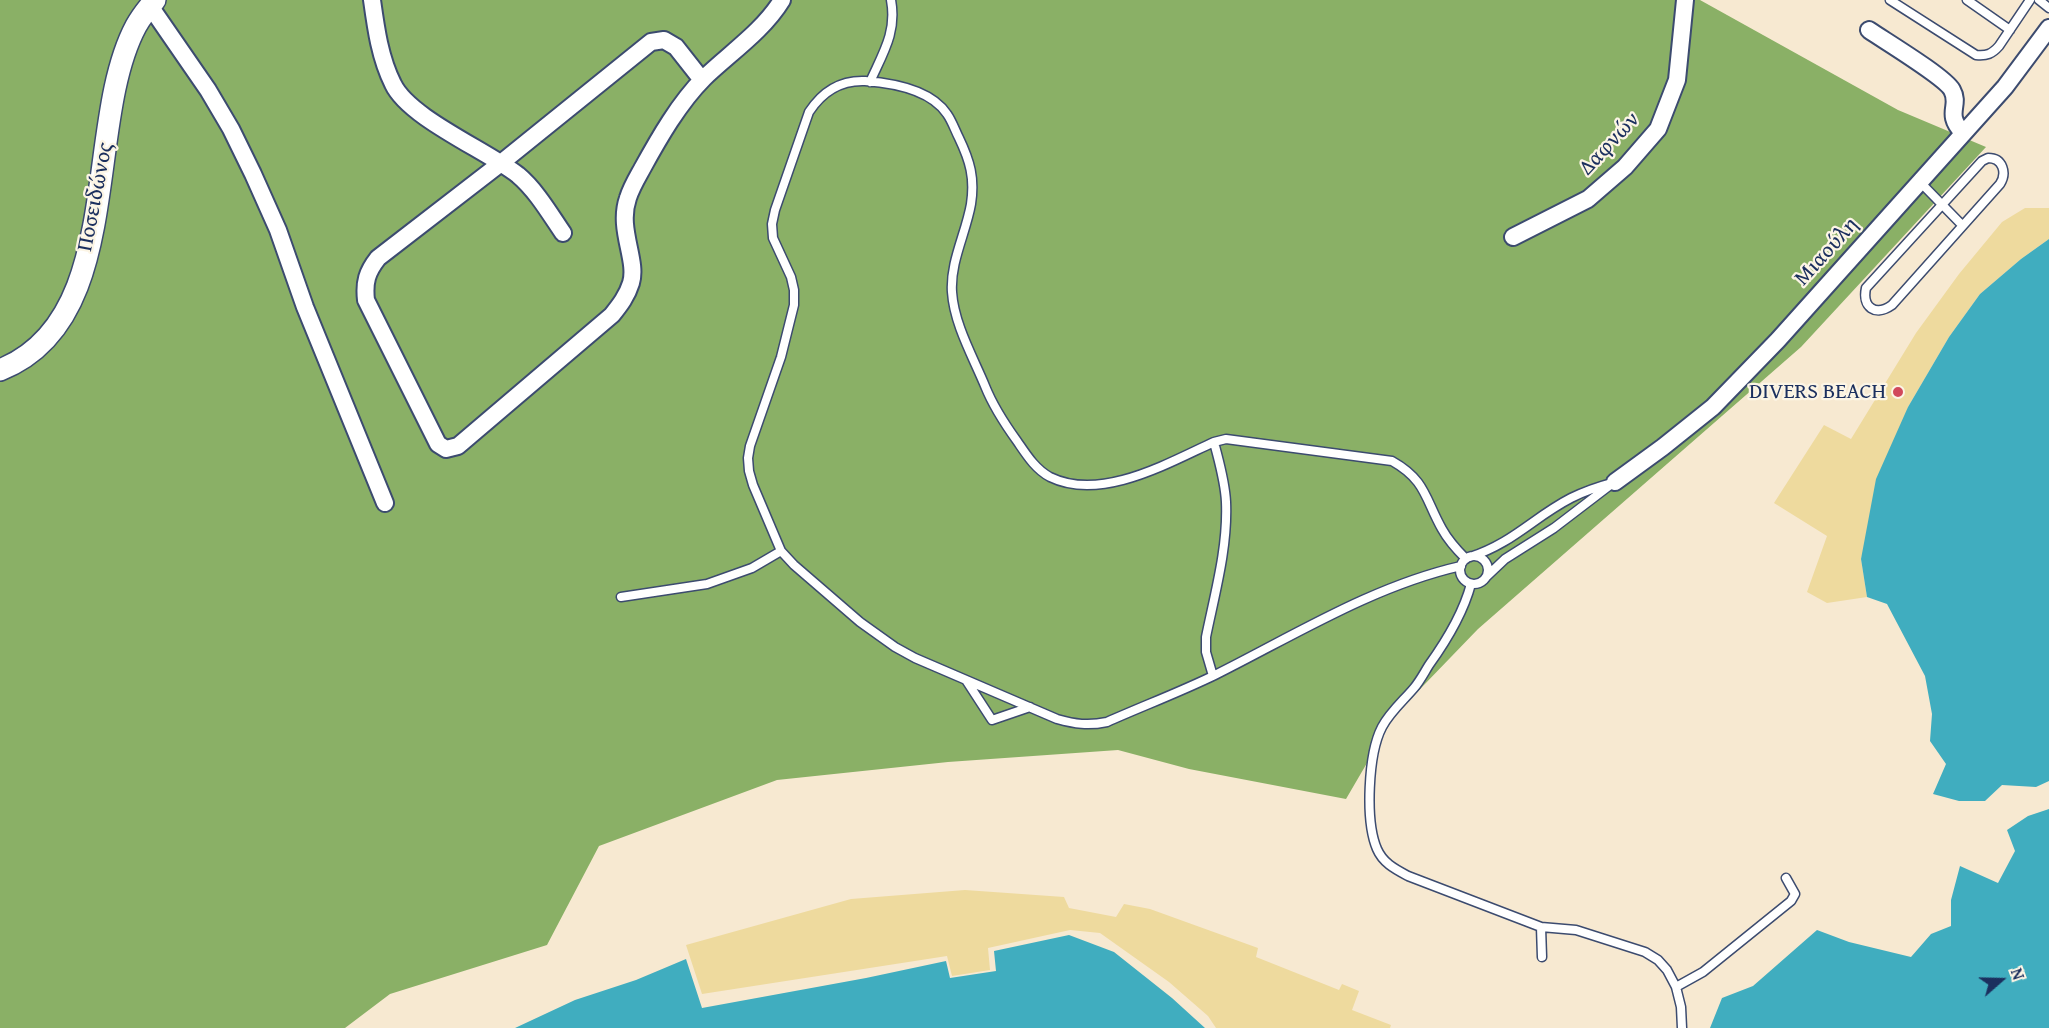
<!DOCTYPE html>
<meta charset="utf-8">
<style>
body{margin:0}
#map{position:relative;width:2049px;height:1028px;overflow:hidden;background:#f7e9d1;font-family:"Gentium Book Plus",serif}
canvas{display:block}
.north{position:absolute;left:1971px;top:950px;width:60px;height:60px;-webkit-text-stroke:4px #fcf5e5;paint-order:stroke;rotate:70deg;font-size:16px;font-weight:700;line-height:24px;text-align:center;color:#1b2f5e}
.north::after{content:'';display:block;margin:auto;width:21px;height:27px;background:#1b2f5e;clip-path:polygon(50% 0,100% 100%,50% 72%,0 100%)}
</style>
<div id="map">
<canvas width="2049" height="1028"></canvas>
<div class="north">N</div>
</div>
<script>
const c = document.querySelector('canvas').getContext('2d');
c.lineJoin = 'round';
function fillPath(path, color) {
  c.fillStyle = color;
  c.fill(path, 'evenodd');
}
function stroke(path, color, width, dash) {
  c.strokeStyle = color;
  c.lineWidth = width;
  c.lineCap = dash ? 'butt' : 'round';
  c.setLineDash(dash || []);
  c.stroke(path);
}
function drawText(font, color, halo, rows, align = 'center') {
  c.font = font + ' "Gentium Book Plus",serif';
  c.lineWidth = 4.5;
  c.setLineDash([]);
  c.textBaseline = 'middle';
  c.strokeStyle = halo;
  c.fillStyle = color;
  for (const [text, x, y, turn = 0] of rows) {
    c.save();
    c.translate(x, y);
    c.rotate((+turn || 0) * Math.PI / 180);
    c.textAlign = isNaN(turn) ? turn : align;
    if (halo) c.strokeText(text, 0, 0);
    c.fillText(text, 0, 0);
    c.restore();
  }
}
const forest = new Path2D(`
 M0 0H1700L1898 110 1986 147 1801 347 1478 629 1395 715 1346 799 1189 769 1118 750 948 762 777 780 599 846 547 945 390 994 345 1028H0Z`);
const sand = new Path2D(`
 M2025 208H2049V239L2021 259 1980 294 1949 337 1908 407 1861 559 1867 597 1827 603 1807 592 1827 536 1774 503 1824 425 1851 439 1916 333 1959 274 2002 222Z
 M965 890 1064 897 1069 908 1116 917 1124 904 1150 909 1258 948 1256 957 1339 990 1342 984 1359 991 1352 1010 1391 1025 1390 1028H1216L1208 1016 1169 982 1100 933 1070 930 988 948 990 970 952 976 947 956 702 994 686 945 851 899Z`);
const water = new Path2D(`
 M2049 239V781L2036 787 2002 785 1985 801H1959L1933 794 1946 764 1930 741 1932 714 1925 676 1887 604 1867 597 1861 559 1876 479 1908 407 1949 337 1980 294 2021 259Z
 M2049 809V1028H1710L1722 998 1753 986 1817 930 1849 942 1911 957 1931 934 1951 926V900L1960 866 1998 883 2015 851 2007 830 2028 816Z
 M1069 935 1114 952 1172 998 1205 1028H515L575 1000 636 980 686 959 702 1008 866 978 946 961 950 978 996 971 994 951Z`);
const service = new Path2D(`
 M1890 0 1976 55C1987 56 1992 54 1999 46L2030 0
 M1967 0 2010 30
 M2039 0 2049 8
 M870 82C883 53 897 32 891 0
 M1988 158C2003 158 2007 173 2000 184L1892 305C1875 317 1862 307 1866 288L1982 161Z
 M1920 182 1962 225
 M1460 570a14 14 0 1 1 28 0a14 14 0 1 1-28 0Z
 M1470 557C1513 543 1534 517 1571 498 1585 491 1600 486 1615 482
 M1461 566C1373 586 1295 635 1215 675 1180 692 1143 706 1107 722 1088 726 1075 724 1057 719L915 658 895 647 860 622 794 565 781 551 753 485 749 471 748 458 750 446 781 357 794 305V290L791 277 773 238 772 224 775 210 809 112C822 92 840 80 865 81 892 83 931 90 947 114 952 121 955 130 959 138 970 161 975 178 971 204 966 233 950 262 952 292 954 324 973 357 985 386 993 406 1004 423 1017 441 1026 454 1035 469 1050 477 1101 502 1168 463 1214 442L1226 439 1392 461C1426 480 1425 499 1442 529 1448 540 1457 550 1466 559
 M1486 577 1505 559 1554 528 1609 486
 M1471 584C1463 614 1447 640 1429 665 1424 673 1420 681 1414 688 1403 701 1390 712 1382 727 1368 754 1365 821 1377 849 1383 863 1395 869 1408 876L1541 927 1576 930 1645 952 1658 960 1667 970 1676 987 1681 1007 1682 1028
 M621 597 707 584 752 568 781 551
 M1213 676 1206 652V637C1215 593 1228 547 1226 502 1225 481 1219 462 1214 442
 M966 680 992 720 1030 707
 M1541 927 1542 957
 M1676 987 1703 972 1791 901 1795 894 1786 878`);
const minor = new Path2D(`
 M372 0C376 29 380 58 393 84 409 118 486 150 518 175 536 190 550 214 563 233
 M150 6 208 90 231 129 253 174 278 230 305 307 385 503
 M1869 30C1885 41 1945 77 1952 90 1961 106 1944 113 1963 133
 M702 80 676 47 664 40 651 42 501 163 378 258C367 272 364 282 366 300L438 444 446 449 458 446 612 315C620 305 627 296 631 283 638 260 617 229 628 198 631 188 637 178 642 169 659 138 679 103 704 78 730 53 763 31 782 0
 M1513 237 1588 199 1625 167 1658 129 1677 80 1685 0
 M1615 482 1663 447 1713 407 1778 340 2005 87 2049 28`);
const tertiary = new Path2D(`
 M0 370C126 320 83 125 136 26 141 17 148 8 155 0`);
const markers = [
 [1898,392,6,"#d1495b"]
];
const streetNames = [
 ["Δαφνών",1610,144,-47],
 ["Ποσειδώνος",96,197,-79],
 ["Μιαούλη",1827,252,-48]
];
const poiNames = [
 ["DIVERS BEACH",1886,392]
];
fillPath(forest, '#8ab066');
fillPath(sand, '#eeda9e');
fillPath(water, '#40adbf');
stroke(service, '#3c4b6f', 11);
stroke(minor, '#3c4b6f', 20);
stroke(tertiary, '#3c4b6f', 24);
stroke(service, '#fff', 8);
stroke(minor, '#fff', 16);
stroke(tertiary, '#fff', 21);
for (const [x, y, r, color] of markers) {
  const dot = new Path2D();
  dot.arc(x, y, r, 0, 2 * Math.PI);
  c.fillStyle = color;
  c.fill(dot);
  stroke(dot, '#fcf5e5', 2);
}
drawText('22px', '#1b2f5e', '#fcf5e5', streetNames);
drawText('22px', '#1b2f5e', '#fcf5e5', poiNames, 'right');
</script>
